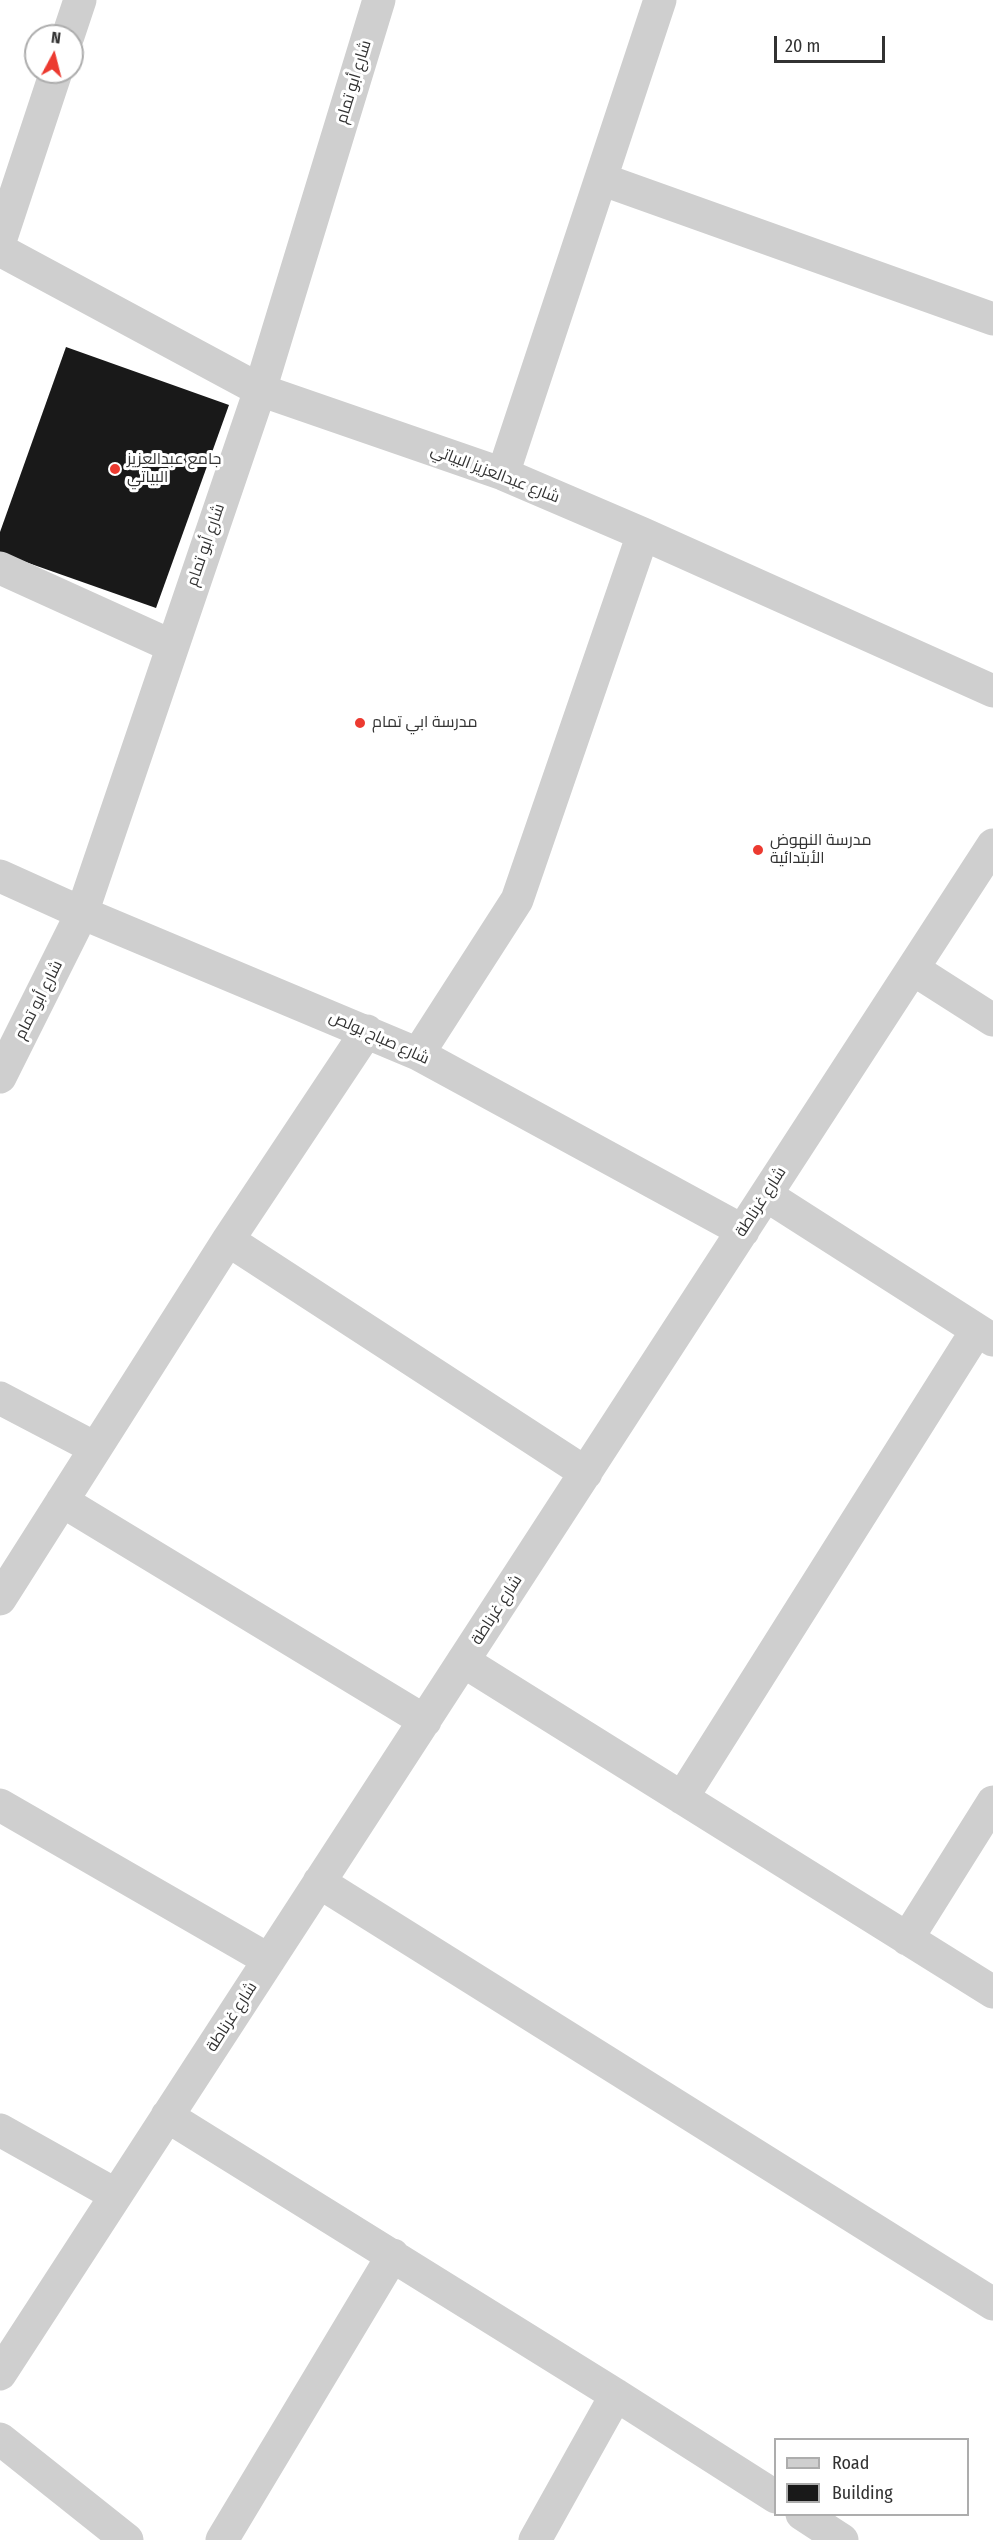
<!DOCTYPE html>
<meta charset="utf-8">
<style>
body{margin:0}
#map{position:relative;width:993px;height:2540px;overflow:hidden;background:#fff;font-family:"Fira Sans Condensed",sans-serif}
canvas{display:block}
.legend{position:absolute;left:774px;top:2438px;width:195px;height:78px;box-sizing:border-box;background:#fff;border:2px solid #adadad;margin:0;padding:8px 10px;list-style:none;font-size:18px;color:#323232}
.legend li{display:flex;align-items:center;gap:12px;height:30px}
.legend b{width:30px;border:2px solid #adadad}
.north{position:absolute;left:24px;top:24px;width:60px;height:60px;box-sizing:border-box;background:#fff;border:2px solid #adadad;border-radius:50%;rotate:7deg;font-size:16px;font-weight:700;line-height:24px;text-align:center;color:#323232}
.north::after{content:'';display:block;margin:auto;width:21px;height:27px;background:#ec3a30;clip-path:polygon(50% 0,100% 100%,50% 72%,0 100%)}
.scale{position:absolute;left:774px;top:36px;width:111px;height:27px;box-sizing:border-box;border:3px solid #323232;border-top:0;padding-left:8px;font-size:18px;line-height:21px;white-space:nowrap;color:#323232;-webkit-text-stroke:4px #fff;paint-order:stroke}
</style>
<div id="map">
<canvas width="993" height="2540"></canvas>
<ul class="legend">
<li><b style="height:8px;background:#cfcfcf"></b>Road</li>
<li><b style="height:16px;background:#191919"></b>Building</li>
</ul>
<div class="north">N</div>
<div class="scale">20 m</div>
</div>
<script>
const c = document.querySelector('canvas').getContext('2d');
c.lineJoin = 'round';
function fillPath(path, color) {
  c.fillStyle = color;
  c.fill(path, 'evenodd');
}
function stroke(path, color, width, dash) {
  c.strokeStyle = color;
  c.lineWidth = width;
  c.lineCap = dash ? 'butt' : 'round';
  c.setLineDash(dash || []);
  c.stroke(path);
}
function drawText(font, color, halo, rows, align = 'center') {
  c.font = font + ' "Fira Sans Condensed",Cairo,sans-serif';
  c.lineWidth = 6;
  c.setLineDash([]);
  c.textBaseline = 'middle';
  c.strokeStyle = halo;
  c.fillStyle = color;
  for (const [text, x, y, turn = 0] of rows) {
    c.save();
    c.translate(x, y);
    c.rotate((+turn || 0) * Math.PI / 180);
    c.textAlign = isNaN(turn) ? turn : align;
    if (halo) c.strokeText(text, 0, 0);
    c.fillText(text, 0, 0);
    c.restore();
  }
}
const building = new Path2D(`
 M66 347 229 405 156 608 0 553V532Z`);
const street = new Path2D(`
 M68 36 80 0
 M601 179 993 319
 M0 241 56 72
 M0 250 260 390 503 474 643 534 993 691
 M503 474 660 0
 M0 568 172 646
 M0 876 82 913 418 1054 743 1231
 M913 969 993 1020
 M418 1054 517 900 643 534
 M0 1077 82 913 260 390 379 0
 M766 1195 993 1340
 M228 1240 586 1473
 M0 1398 95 1448
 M62 1501 425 1721
 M0 1599 228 1240 367 1031
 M463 1661 993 1992
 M682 1798 977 1330
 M0 1805 269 1960
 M319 1882 993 2304
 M907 1939 993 1802
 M167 2116 616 2395 776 2497
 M0 2130 116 2195
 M0 2374 993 845
 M0 2439 127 2540
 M802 2514 842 2540
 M222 2540 393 2255
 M535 2540 616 2395`);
const markers = [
 [115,469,6,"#ec3a30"],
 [360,723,6,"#ec3a30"],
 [758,850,6,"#ec3a30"]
];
const streetNames = [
 ["شارع أبو تمام",354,82,-73],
 ["شارع عبدالعزيز البياتي",495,474,21],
 ["شارع أبو تمام",206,545,-71],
 ["شارع أبو تمام",39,1000,-63],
 ["شارع صباح بولص",379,1038,24],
 ["شارع غرناطة",761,1202,-57],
 ["شارع غرناطة",497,1610,-57],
 ["شارع غرناطة",232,2017,-57]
];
const poiNames = [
 ["جامع عبدالعزيز",127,460],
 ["البياتي",127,478],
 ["مدرسة ابي تمام",372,723],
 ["مدرسة النهوض",770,841],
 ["الأبتدائية",770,859]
];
fillPath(building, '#191919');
stroke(street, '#cfcfcf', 33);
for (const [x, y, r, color] of markers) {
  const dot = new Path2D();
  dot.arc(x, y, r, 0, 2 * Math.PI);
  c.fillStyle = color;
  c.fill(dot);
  stroke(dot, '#fff', 2);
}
drawText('16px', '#323232', '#fff', streetNames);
drawText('16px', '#323232', '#fff', poiNames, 'left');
</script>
